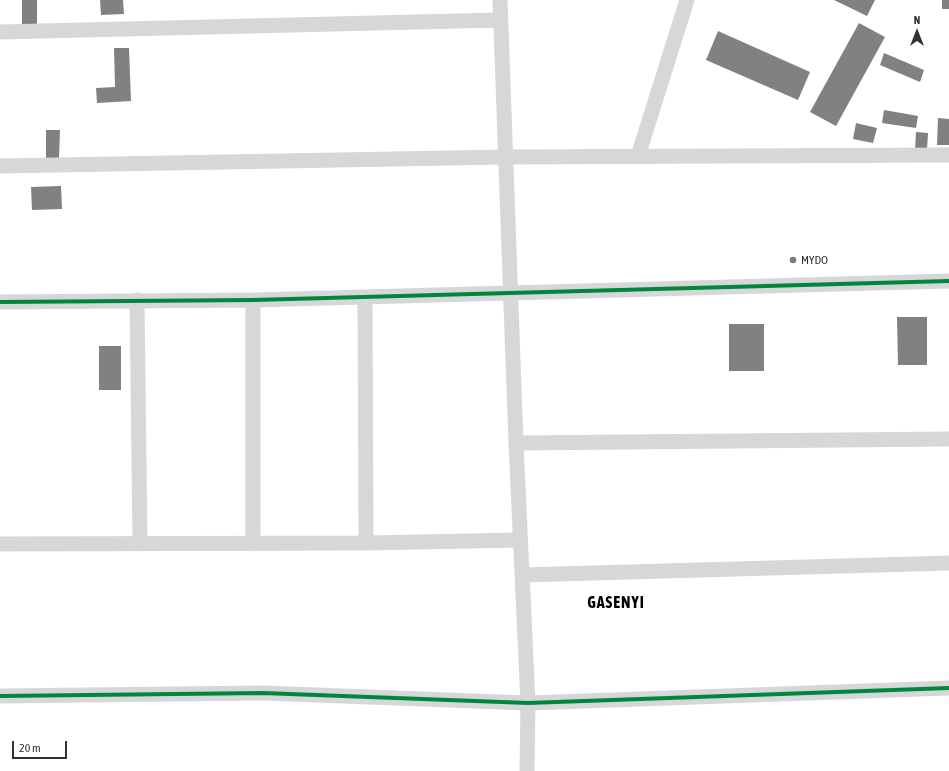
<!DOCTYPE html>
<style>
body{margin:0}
#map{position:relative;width:949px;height:771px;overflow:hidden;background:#fff;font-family:"Asap Condensed",sans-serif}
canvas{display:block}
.north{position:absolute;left:897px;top:12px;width:40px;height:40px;-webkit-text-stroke:3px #fff;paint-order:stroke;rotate:0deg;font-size:11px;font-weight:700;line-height:16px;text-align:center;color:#333}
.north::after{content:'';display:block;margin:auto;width:14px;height:18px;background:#333;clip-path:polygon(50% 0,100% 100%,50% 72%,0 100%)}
.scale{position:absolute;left:12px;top:741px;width:55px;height:18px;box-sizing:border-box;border:2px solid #333;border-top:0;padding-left:5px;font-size:12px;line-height:14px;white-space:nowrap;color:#333;-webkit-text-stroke:3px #fff;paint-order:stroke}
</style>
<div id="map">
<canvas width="949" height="771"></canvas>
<div class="north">N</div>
<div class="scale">20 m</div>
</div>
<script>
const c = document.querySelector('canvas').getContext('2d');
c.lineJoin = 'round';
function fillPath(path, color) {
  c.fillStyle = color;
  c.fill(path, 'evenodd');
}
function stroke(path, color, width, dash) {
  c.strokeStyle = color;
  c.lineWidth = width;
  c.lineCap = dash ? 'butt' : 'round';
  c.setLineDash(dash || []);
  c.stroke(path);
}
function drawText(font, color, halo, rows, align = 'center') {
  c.font = font + ' "Asap Condensed",sans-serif';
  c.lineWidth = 4;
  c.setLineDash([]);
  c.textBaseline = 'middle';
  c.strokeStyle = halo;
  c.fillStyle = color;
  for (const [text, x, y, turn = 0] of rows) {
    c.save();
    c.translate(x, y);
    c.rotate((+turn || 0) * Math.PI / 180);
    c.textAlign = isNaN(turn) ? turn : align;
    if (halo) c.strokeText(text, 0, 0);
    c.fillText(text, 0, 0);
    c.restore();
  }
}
const building = new Path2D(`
 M22 0H37V26H22Z
 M100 0H123L124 14 101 15Z
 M834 0H875L867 16Z
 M942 0H949V9H942Z
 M859 23 885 37 836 126 810 112Z
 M718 31 810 72 798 100 706 60Z
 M114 48H129L131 101 97 103 96 88 115 87Z
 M884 53 924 70 920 82 880 65Z
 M884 110 918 116 916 128 882 123Z
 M938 118 949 119V145H937Z
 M856 123 877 128 873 143 853 139Z
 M46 130H60L59 159H46Z
 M916 132 928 133 927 150H915Z
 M61 186 62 209 32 210 31 187Z
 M897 317H927V365H898Z
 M729 324H764V371H729Z
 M99 346H121V390H99Z`);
const street = new Path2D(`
 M500 0 516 443 528 703 527 771
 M0 32 500 20
 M638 156 687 0
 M0 166 506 157 949 155
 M365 297 366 543
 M137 300 140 544
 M253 300V544
 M0 302 253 300 949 281
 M516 443 949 439
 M0 544 366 543 520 540
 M522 575 949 563
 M0 696 263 693 528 703 949 688`);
const cycleway = new Path2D(`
 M0 302 253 300 949 281
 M0 696 263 693 528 703 949 688`);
const markers = [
 [793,260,4,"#7a7a7a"]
];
const poiNames = [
 ["MYDO",801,260]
];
const districtNames = [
 ["GASENYI",616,603]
];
fillPath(building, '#818181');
stroke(street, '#d7d7d7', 15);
stroke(cycleway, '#00873e', 4);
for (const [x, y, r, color] of markers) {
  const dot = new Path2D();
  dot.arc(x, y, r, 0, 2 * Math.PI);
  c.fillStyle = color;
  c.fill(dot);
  stroke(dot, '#fff', 1.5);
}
drawText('12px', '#333', '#fff', poiNames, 'left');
c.letterSpacing = '1px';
drawText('bold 16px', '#000', '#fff', districtNames);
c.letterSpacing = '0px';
</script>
